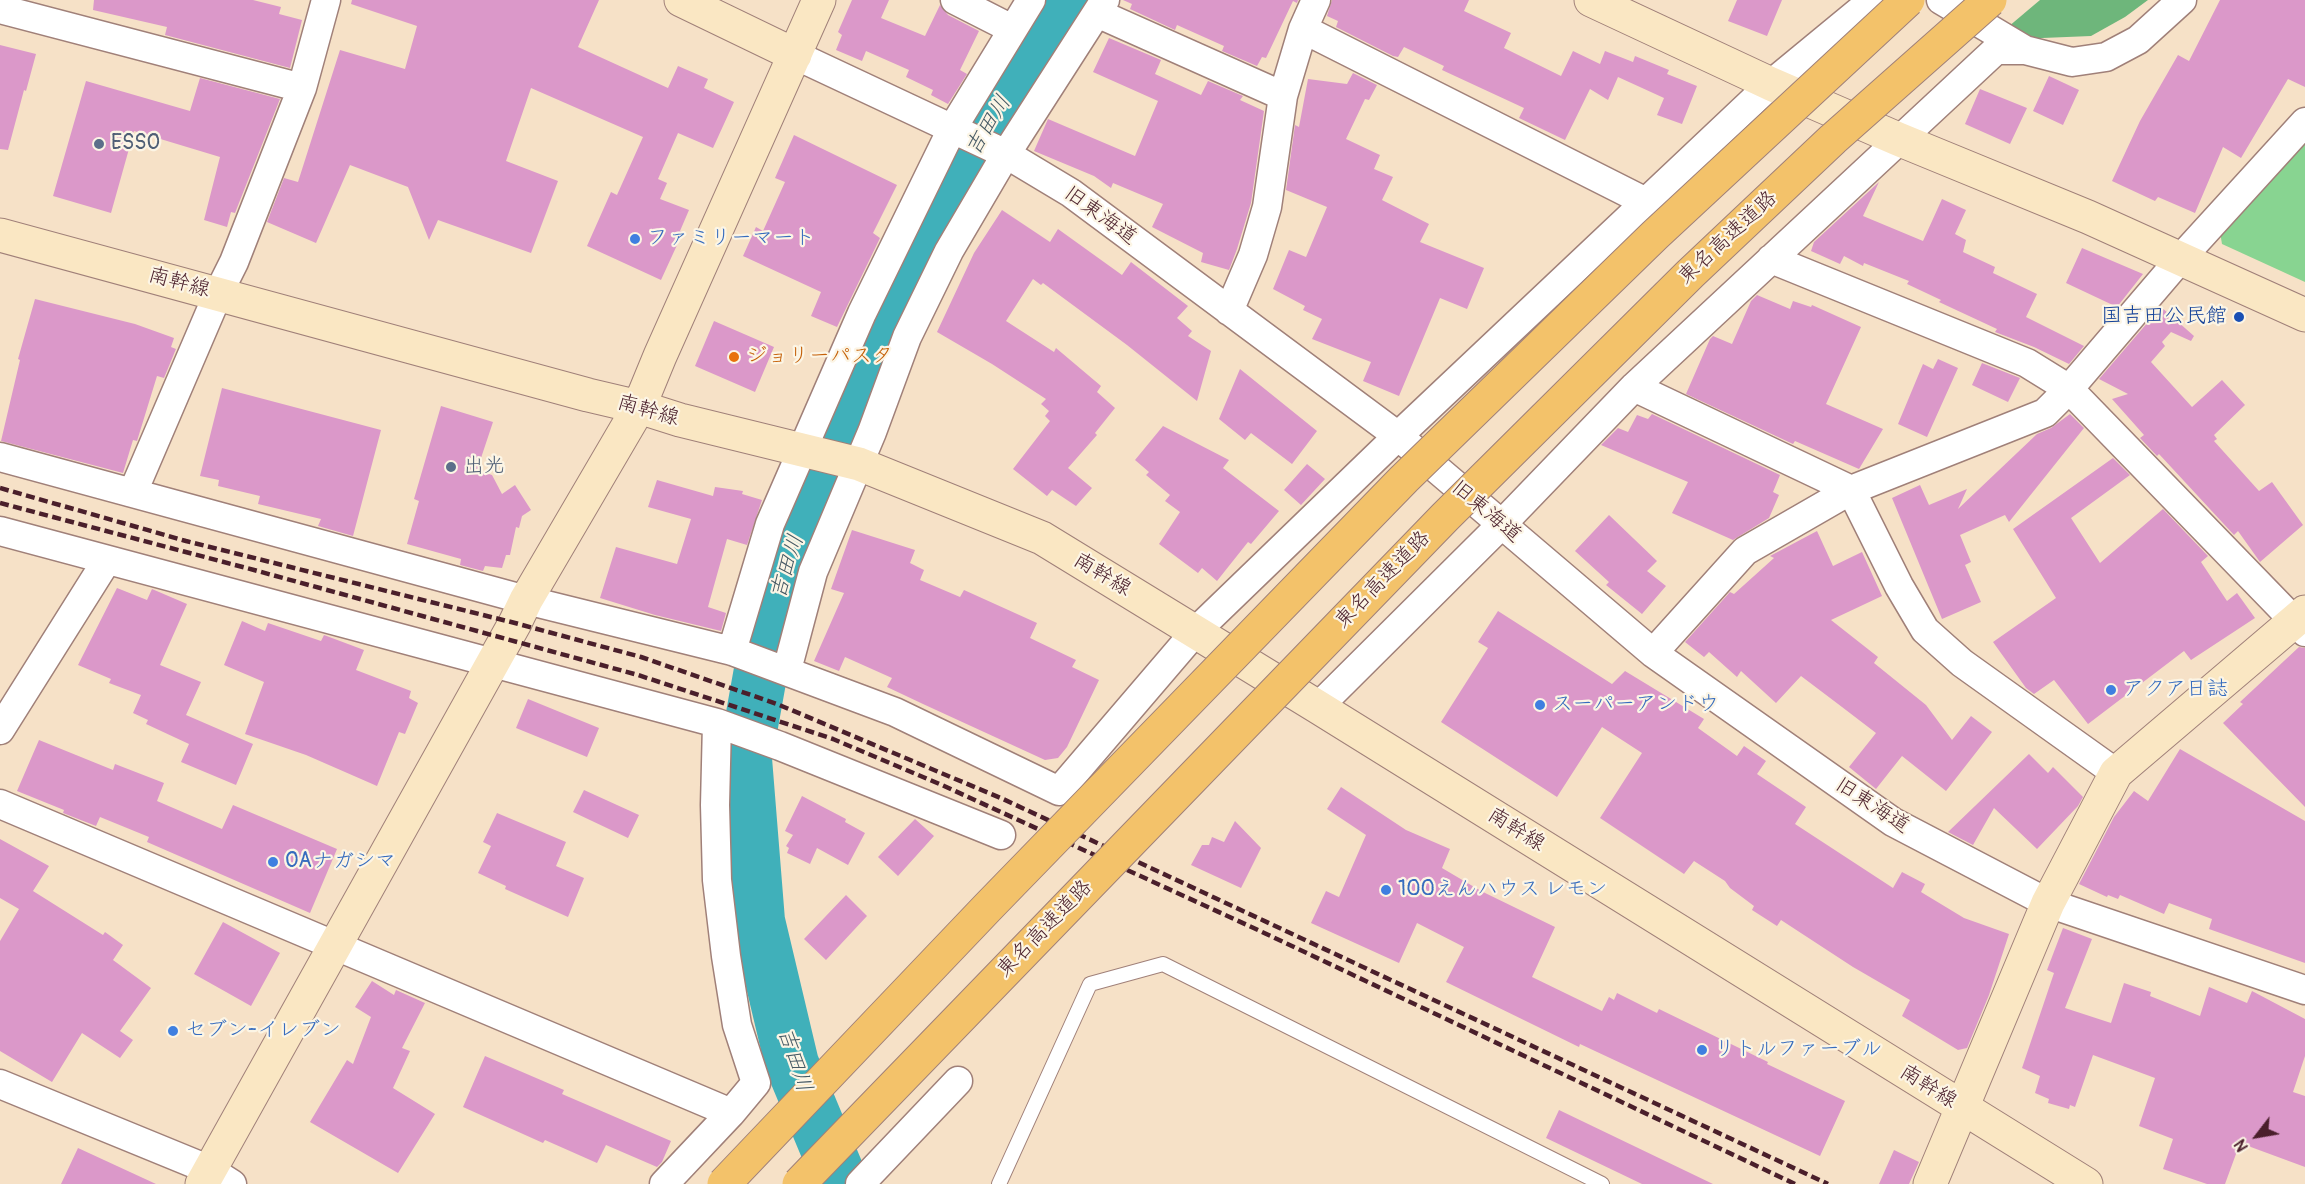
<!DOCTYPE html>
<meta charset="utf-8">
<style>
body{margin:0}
#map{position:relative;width:2305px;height:1184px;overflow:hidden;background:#f6e1c7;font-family:Pangolin,sans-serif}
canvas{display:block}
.north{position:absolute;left:2227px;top:1106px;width:60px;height:60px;-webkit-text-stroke:4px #fcf5e5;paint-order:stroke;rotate:239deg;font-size:16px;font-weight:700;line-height:24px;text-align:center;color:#4a1f2b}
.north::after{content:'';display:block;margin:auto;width:21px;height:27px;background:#4a1f2b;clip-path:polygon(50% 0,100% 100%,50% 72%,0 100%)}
</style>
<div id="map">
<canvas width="2305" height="1184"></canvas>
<div class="north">N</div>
</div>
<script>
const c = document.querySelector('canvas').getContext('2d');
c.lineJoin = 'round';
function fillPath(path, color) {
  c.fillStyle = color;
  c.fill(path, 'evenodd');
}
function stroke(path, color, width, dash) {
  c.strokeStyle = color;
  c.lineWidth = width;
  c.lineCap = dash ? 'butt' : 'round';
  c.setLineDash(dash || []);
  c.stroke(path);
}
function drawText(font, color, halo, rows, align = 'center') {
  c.font = font + ' Pangolin,"Klee One",sans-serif';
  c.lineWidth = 4.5;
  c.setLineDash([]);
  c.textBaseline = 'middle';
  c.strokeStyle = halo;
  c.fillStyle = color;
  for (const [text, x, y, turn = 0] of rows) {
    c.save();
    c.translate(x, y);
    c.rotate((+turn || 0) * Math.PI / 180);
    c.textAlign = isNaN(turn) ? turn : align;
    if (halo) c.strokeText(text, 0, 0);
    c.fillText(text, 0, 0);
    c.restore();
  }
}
const green = new Path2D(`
 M2305 140V282L2222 244 2220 232Z`);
const forest = new Path2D(`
 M2040 0H2148L2125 17 2091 36 2018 39 2008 27Z`);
const river = new Path2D(`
 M842 1184 792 1064 758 921 745 759 766 642 799 528 853 379 927 229 1007 97 1072 0`);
const building = new Path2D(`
 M94 0H253L281 7 279 14 302 20 290 68 165 35 167 27 93 10Z
 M352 0H599L578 47 668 88 678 66 708 79 704 88 734 102 713 148 678 133 658 179 667 183 660 199 689 210 680 231 683 232 661 280 587 246 611 192 617 195 643 137 531 88 506 161 558 181 531 253 438 220 429 240 408 187 350 165 316 243 267 222 284 178 298 182 340 50 405 69 417 26 351 4Z
 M852 0H889L881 18 925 36 940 5 948 15 979 31 960 70 967 74 948 104 931 95 933 90 906 77 909 70 866 51 862 61 836 50 842 35 838 32Z
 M1123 0H1298L1297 3 1293 1 1266 58 1262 57 1257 66 1222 51 1224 46 1177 25 1175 30 1130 9 1132 4Z
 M1332 0H1469L1464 11 1511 33 1504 48 1561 76 1573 51 1600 64 1605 51 1633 62 1635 56 1669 70 1667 74 1697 86 1682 124 1657 115 1664 98 1618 77 1608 100 1590 89 1565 140 1519 118 1524 108 1442 70 1444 66 1404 47 1398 57 1393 56 1336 27 1338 21 1327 16Z
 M1737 0H1782L1767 36 1728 21Z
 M2220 0H2305V87L2288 79 2241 158 2223 147 2195 213 2158 197 2155 201 2112 181 2140 121 2178 55 2189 61Z
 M1109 38 1161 60 1155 74 1201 95 1208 81 1243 96 1240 100 1264 111 1251 203 1237 249 1229 270 1201 262 1203 253 1152 227 1163 204 1113 183 1111 188 1094 176 1034 151 1048 119 1135 156 1158 101 1093 72Z
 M0 45 36 54 26 91 24 90 8 150 0 149Z
 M1353 73 1377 85 1369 100 1365 99 1346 139 1380 155 1374 169 1393 177 1382 200 1429 224 1420 242 1484 268 1467 309 1440 298 1399 396 1363 381 1371 362 1312 339 1322 319 1303 310 1305 306 1273 289 1289 250 1306 257 1327 207 1286 190 1295 125 1299 127 1308 79 1347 84Z
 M2049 76 2079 90 2063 125 2033 111Z
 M200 78 280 99 235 213 231 212 227 227 204 220 220 157 134 131 111 213 53 196 86 81 190 111Z
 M1980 89 2027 108 2010 144 1965 124Z
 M794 135 897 185 873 233 880 238 837 327 811 316 821 292 743 256 756 227 763 231 785 182 775 178Z
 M1879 182 1863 216 1923 241 1942 199 1966 210 1955 234 1966 240 1963 252 1995 267 1993 273 2037 294 2026 317 2084 346 2069 364 2034 347 1995 332 1997 329 1939 302 1941 300 1907 284 1909 281 1864 263 1863 266 1844 256 1840 264 1811 251 1814 242Z
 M1002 210 1050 242 1058 229 1122 275 1131 262 1188 306 1177 318 1192 331 1188 336 1211 351 1197 401 1127 345 1043 283 1041 285 1033 279 1006 321 1054 352 1056 348 1101 386 1097 392 1115 408 1095 433 1097 435 1068 468 1092 488 1076 506 1052 490 1047 496 1013 469 1050 421 1045 416 1049 411 1041 404 1046 399 992 364 937 332 974 253Z
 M2082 248 2143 274 2117 307 2066 283Z
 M1757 295 1790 309 1793 301 1811 307 1812 305 1861 327 1826 404 1883 429 1859 469 1795 441 1793 444 1686 394 1710 339 1713 336 1732 344 1751 301Z
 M35 299 135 324 174 338 171 347 176 349 164 378 157 376 137 441 133 440 123 473 1 441 20 360 18 359Z
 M2161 307 2194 336 2191 341 2171 332 2162 342 2165 346 2151 362 2192 407 2222 380 2245 405 2214 435 2217 439 2214 441 2259 491 2272 482 2303 525 2260 562 2238 531 2234 535 2159 454 2157 456 2140 438 2144 435 2112 399 2128 394 2099 379Z
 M714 321 774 347 755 392 695 366Z
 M1938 359 1958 368 1927 437 1898 424 1923 364 1933 369Z
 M1982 363 2020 378 2008 402 1972 385Z
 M1240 369 1317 431 1292 464 1251 433 1245 440 1219 419Z
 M222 388 381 430 353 536 318 526 321 519 258 504 260 496 218 486 219 480 200 476Z
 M441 406 493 422 477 470 492 475 502 494 515 485 531 510 522 516 519 528 516 527 510 555H506L502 568 485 566 483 571 460 565 461 559 407 544 419 501 414 499Z
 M1652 414 1780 475 1773 492 1779 495 1769 518 1733 540 1672 513 1688 482 1601 445 1618 428 1628 432 1637 415 1648 419Z
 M2070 414 2084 428 2009 522 2005 515 1960 535 1971 562 1965 565 1981 602 1942 619 1892 498 1920 485 1929 505 1967 489 1958 509 2037 434 2051 428Z
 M1163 426 1229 460 1223 468 1279 511 1251 544 1248 542 1217 581 1202 568 1198 573 1159 544 1180 512 1165 501 1170 495 1146 475 1149 472 1135 460Z
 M2113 458 2130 475 2071 518 2100 563 2163 509 2208 556 2201 562 2227 601 2237 593 2255 618 2191 660 2184 651 2088 724 2054 680 2034 694 2026 688 1993 642 2056 598 2013 529Z
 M1307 464 1325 479 1301 505 1284 490Z
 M657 480 713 496 715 487 743 491 742 494 762 500 747 545 727 539 708 607 726 613 721 631 655 615 600 598 616 547 677 564 691 519 648 507Z
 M1609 515 1657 561 1647 571 1666 586 1642 614 1606 585 1609 582 1575 551Z
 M852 530 915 550 910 563 924 570 920 580 960 597 964 590 1037 623 1030 638 1076 660 1072 667 1099 680 1067 747 1058 758 1045 760 923 704 887 687 892 678 845 657 839 671 814 661 844 593 831 589Z
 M1817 531 1833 566 1862 552 1882 596 1831 620 1878 657 1874 663 1926 705 1952 740 1971 716 1992 732 1946 791 1902 756 1876 789 1849 767 1876 733 1842 707 1801 676 1776 703 1741 671 1737 677 1709 652 1704 657 1685 642 1730 592 1734 594 1774 558 1770 556Z
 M117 588 147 600 152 589 187 604 160 665 201 682 186 715 253 744 236 785 181 762 189 744 146 724 148 720 133 713 141 695 109 683 111 679 78 665Z
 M1498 611 1612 684 1625 671 1704 719 1698 728 1737 756 1744 746 1766 761 1757 774 1806 807 1795 824 1893 888 1902 872 1925 884 1921 892 1964 918 2009 934 1989 995 1967 1048 1958 1050 1902 1016 1910 1000 1853 967 1781 920 1777 926 1752 910 1754 906 1730 888 1725 881 1694 861 1684 874 1600 818 1642 753 1602 727 1557 797 1441 722 1488 648 1478 642Z
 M242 621 265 631 268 623 321 641 324 635 364 650 356 670 411 691 409 698 418 703 405 734 399 732 377 786 306 755 245 734 264 682 224 665Z
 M2299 647 2305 648V807L2223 723 2243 704 2240 702Z
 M528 699 599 728 587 757 516 728Z
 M39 740 113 770 115 764 164 783 157 801 222 829 233 805 337 849 310 913 147 842 149 837 100 817 96 826 63 813 64 810 17 791Z
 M2180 749 2305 821V963L2209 929 2212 919 2169 903 2164 914 2120 895 2118 899 2108 895 2107 897 2079 884 2114 817 2134 791 2148 801Z
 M2029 754 2048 773 2053 767 2083 797 2078 806 2037 849 1994 808 1973 845 1948 832Z
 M1341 787 1406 830 1450 849 1442 868 1481 891 1555 927 1532 977 1602 1011 1609 997 1614 1000 1617 993 1657 1013 1659 1009 1768 1062 1767 1064 1845 1101 1820 1156 1580 1044 1579 1047 1446 982 1464 947 1417 923 1399 963 1311 923 1326 891 1339 897 1366 835 1327 809Z
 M584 790 639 815 628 838 573 812Z
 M802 796 846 819 845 822 865 833 848 865 817 848 810 864 787 853 789 848 786 846 793 835 785 831Z
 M497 813 566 842 556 866 584 878 568 917 505 889 506 886 478 873 491 846 483 842Z
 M915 819 934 836 898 876 878 857Z
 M1235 821 1261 848 1241 888 1191 865 1202 845H1209L1212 837 1224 842Z
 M0 839 49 866 33 891 103 935 105 932 123 945 113 960 151 988 120 1031 133 1040 120 1058 82 1033 52 1082 0 1051V941L19 909 0 898Z
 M846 895 867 916 826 960 804 939Z
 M223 922 280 953 251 1006 194 974Z
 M2063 928 2092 939 2065 1008 2111 1023 2124 983 2151 992 2150 996 2200 1016 2209 987 2247 1003 2252 991 2305 1019V1056L2293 1092 2305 1096V1167L2240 1143 2225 1184H2207L2163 1169 2173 1139 2139 1126 2155 1078 2093 1055 2075 1107 2070 1105 2069 1109 2048 1103 2049 1099 2035 1093 2040 1076 2022 1068 2054 973 2047 970Z
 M372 981 394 995 396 990 425 1003 402 1048 410 1051 393 1088 435 1114 398 1173 310 1122 347 1060 353 1064 371 1017 355 1007Z
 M485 1056 564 1090 562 1094 671 1141 662 1162 657 1167 606 1145 597 1163 545 1140 543 1143 463 1107Z
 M1559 1110 1713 1184H1642L1546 1138Z
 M78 1148 156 1184H61Z
 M1894 1150 1919 1162 1909 1184H1879Z`);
const lane = new Path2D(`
 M999 1184 1090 984 1163 964 1602 1184`);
const street = new Path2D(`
 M955 0 1012 29
 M1941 0 2025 50
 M0 9 302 88
 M1097 13 1283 96
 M1303 29 1646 202
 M795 55 1006 154 1071 193 1398 436 1653 653 1893 822 2048 903 2305 990
 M1771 259 2027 363 2069 389 2305 632
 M1229 311 1253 255 1267 207 1283 96 1303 29 1316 0
 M1634 387 1851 490 1899 586 1925 630 1962 663 2116 773
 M0 457 526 600 732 651 895 712 1059 791 1195 632 1398 436 1771 84 1873 0
 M133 492 218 294 234 262 302 88 326 0
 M0 531 717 723 715 805 717 880 726 956 737 1025 756 1083 731 1113 664 1184
 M732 651 770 524 862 313 952 129 1031 0
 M1653 653 1745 551 1851 490 2045 413 2069 389 2181 258 2305 122
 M787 670 813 572 872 432 907 337 949 251 1006 154 1105 0
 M1318 707 1501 525 1634 387 1996 50H2025L2072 62 2106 57 2138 40 2182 0
 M717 723 780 746 1001 835
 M0 730 107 560
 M0 804 731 1113
 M0 1084 210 1170 232 1184
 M860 1184 958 1081`);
const secondary = new Path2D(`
 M681 0 795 55
 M1591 0 1771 84 1898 139 2088 217 2305 315
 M0 235 588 395 639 407 680 420 859 464 1042 538 1318 707 2086 1184
 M202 1184 515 623 526 600 639 407 660 356 819 0
 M1930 1184 2048 903 2116 773 2305 612`);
const rail = new Path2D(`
 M0 488 186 541 515 623 641 657 777 704 1003 799 1828 1184
 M0 503 254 570 638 675 833 739 942 785 1258 930 1795 1184`);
const highwayBridge = new Path2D(`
 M724 1184 988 907 1404 479 1655 235 1908 0
 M799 1184 1445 517 1690 274 1833 139 1990 0`);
const markers = [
 [99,144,6,"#5c6f8a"],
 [635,239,6,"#3f7fe0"],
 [2239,317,6,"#1a4fb4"],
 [734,357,6,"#e8710a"],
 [451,467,6,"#5c6f8a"],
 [2111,690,6,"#3f7fe0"],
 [1540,705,6,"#3f7fe0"],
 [273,862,6,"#3f7fe0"],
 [1386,890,6,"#3f7fe0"],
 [173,1031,6,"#3f7fe0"],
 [1702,1050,6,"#3f7fe0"]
];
const serviceNames = [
 ["ESSO",111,144],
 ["出光",463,467]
];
const streetNames = [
 ["旧東海道",1100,216,36],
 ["東名高速道路",1728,238,-43],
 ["南幹線",179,283,15],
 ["南幹線",648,411,16],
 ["旧東海道",1486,512,40],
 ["南幹線",1102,575,31],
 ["東名高速道路",1383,580,-46],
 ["旧東海道",1872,806,33],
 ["南幹線",1516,830,32],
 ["東名高速道路",1045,929,-46],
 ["南幹線",1928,1087,32]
];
const shopNames = [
 ["ファミリーマート",647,239],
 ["アクア日誌",2123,690],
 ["スーパーアンドウ",1552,705],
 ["OAナガシマ",285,862],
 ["100えんハウス レモン",1398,890],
 ["セブン-イレブン",185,1031],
 ["リトルファーブル",1714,1050]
];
const transitNames = [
 ["国吉田公民館",2227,317]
];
const foodNames = [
 ["ジョリーパスタ",746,357]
];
const waterNames = [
 ["吉田川",989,126,-59],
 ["吉田川",788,567,-73],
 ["吉田川",794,1060,72]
];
fillPath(green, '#88d491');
fillPath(forest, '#6eb67b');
stroke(river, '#40b0ba', 54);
fillPath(building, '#db98c9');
stroke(lane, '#a08079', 16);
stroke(street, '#a08079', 31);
stroke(secondary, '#a08079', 35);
stroke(lane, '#fff', 14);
stroke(street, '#fff', 28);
stroke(secondary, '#fae7c3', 33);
stroke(rail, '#4a1f2b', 4.5, [9, 4.5]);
stroke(highwayBridge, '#a08079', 35, []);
stroke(highwayBridge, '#f3c26a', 33);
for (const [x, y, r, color] of markers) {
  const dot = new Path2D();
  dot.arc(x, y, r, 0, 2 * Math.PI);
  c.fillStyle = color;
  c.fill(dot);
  stroke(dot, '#fcf5e5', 2);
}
drawText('21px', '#4e5e75', '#fcf5e5', serviceNames, 'left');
drawText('21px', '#4a1f2b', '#fcf5e5', streetNames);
drawText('21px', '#366cbe', '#fcf5e5', shopNames, 'left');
drawText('21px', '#164399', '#fcf5e5', transitNames, 'right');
drawText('21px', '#c56008', '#fcf5e5', foodNames, 'left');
drawText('italic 22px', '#465964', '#fcf5e5', waterNames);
</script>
